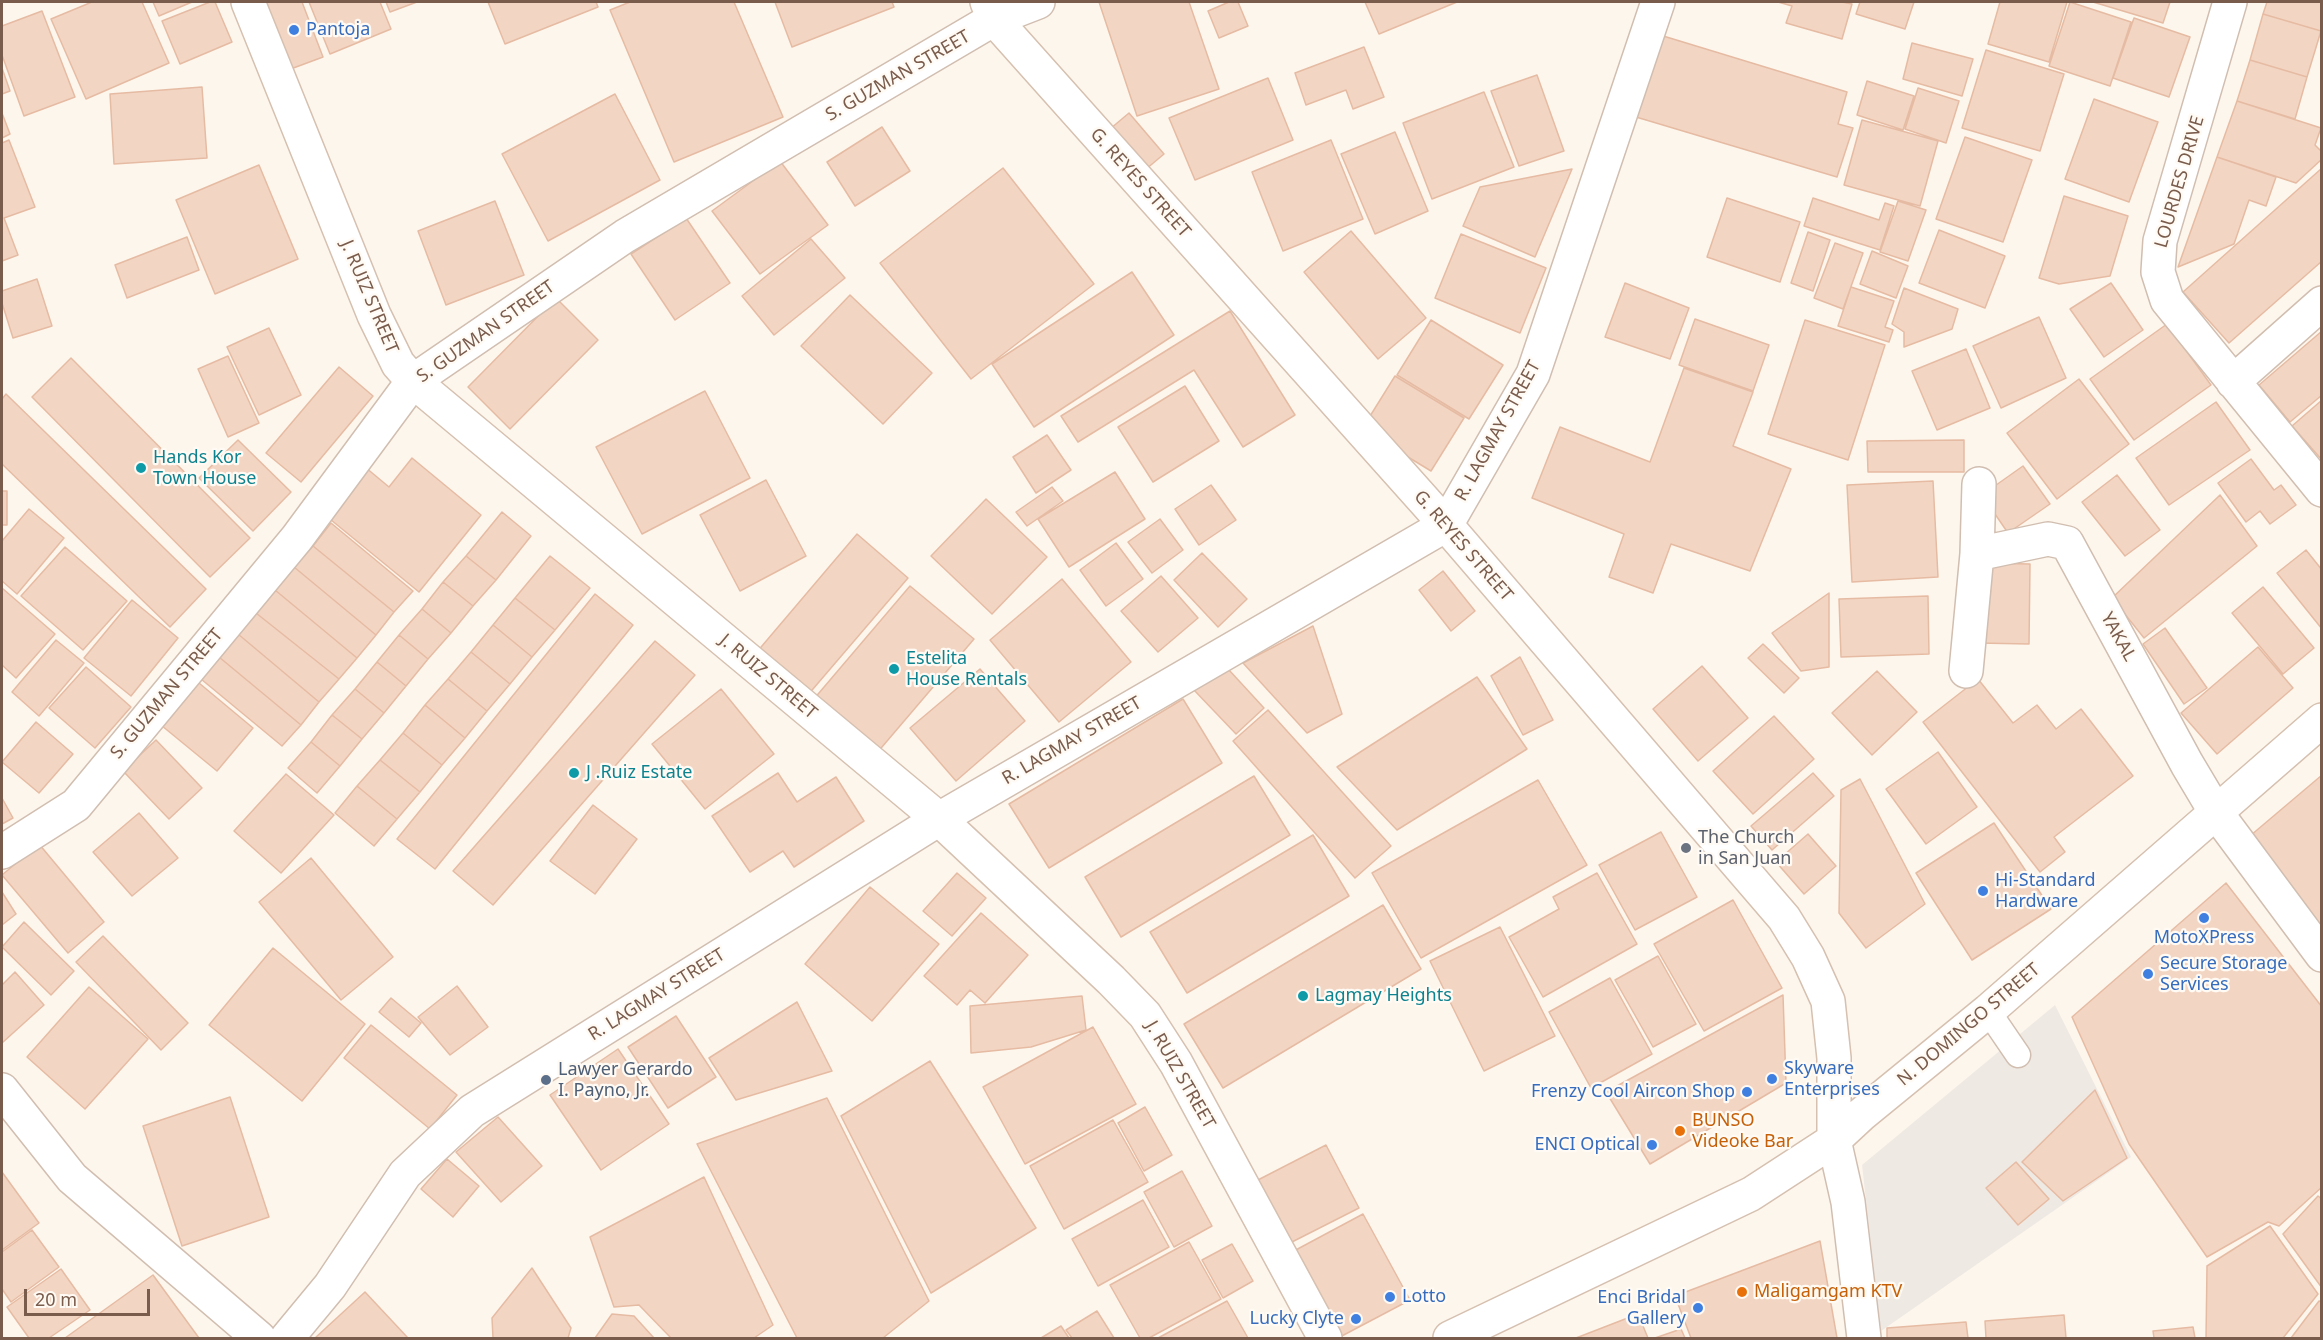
<!DOCTYPE html>
<style>
body{margin:0}
#map{position:relative;width:2323px;height:1340px;overflow:hidden;background:#fdf6ec;font-family:"Noto Sans",sans-serif}
canvas{display:block}
.frame{position:absolute;inset:0;border:3px solid #7a5c4d;pointer-events:none}
.scale{position:absolute;left:24px;top:1289px;width:126px;height:27px;box-sizing:border-box;border:3px solid #7a5c4d;border-top:0;padding-left:8px;font-size:18px;line-height:21px;white-space:nowrap;color:#7a5c4d;-webkit-text-stroke:4px #fffaf3;paint-order:stroke}
</style>
<div id="map">
<canvas width="2323" height="1340"></canvas>
<div class="frame"></div>
<div class="scale">20 m</div>
</div>
<script>
const c = document.querySelector('canvas').getContext('2d');
c.lineJoin = 'round';
function fillPath(path, color) {
  c.fillStyle = color;
  c.fill(path, 'evenodd');
}
function stroke(path, color, width, dash) {
  c.strokeStyle = color;
  c.lineWidth = width;
  c.lineCap = dash ? 'butt' : 'round';
  c.setLineDash(dash || []);
  c.stroke(path);
}
function drawText(font, color, halo, rows, align = 'center') {
  c.font = font + ' "Noto Sans",sans-serif';
  c.lineWidth = 4.5;
  c.setLineDash([]);
  c.textBaseline = 'middle';
  c.strokeStyle = halo;
  c.fillStyle = color;
  for (const [text, x, y, turn = 0] of rows) {
    c.save();
    c.translate(x, y);
    c.rotate((+turn || 0) * Math.PI / 180);
    c.textAlign = isNaN(turn) ? turn : align;
    if (halo) c.strokeText(text, 0, 0);
    c.fillText(text, 0, 0);
    c.restore();
  }
}
const industrial = new Path2D(`
 M2055 1005 2131 1157 1881 1331 1862 1165Z`);
const building = new Path2D(`
 M92 2H142L169 63 86 99 51 19Z
 M153 2H192L159 16Z
 M210 2H215L232 42 180 64 162 21Z
 M263 2H302L323 57 288 70Z
 M309 2H380L391 29 330 54Z
 M386 2H417L390 12Z
 M488 2H596L598 7 505 44Z
 M630 2H734L783 117 674 162 610 10Z
 M775 2H892L894 7 792 47Z
 M1099 2H1189L1219 89 1137 116Z
 M1229 2H1238L1248 26 1219 38 1208 11Z
 M1365 2H1457L1379 34Z
 M1778 2H1842L1852 4 1842 39 1786 23 1792 6Z
 M1860 2H1914L1905 29 1856 14Z
 M2000 2H2067L2049 62 1988 44Z
 M2070 2 2131 22 2110 86 2049 66Z
 M2093 2H2170L2163 23Z
 M2267 2H2322L2321 31 2263 14Z
 M42 11 75 97 24 116 2 55V26Z
 M2263 14 2321 31 2307 77 2250 60Z
 M2134 18 2190 37 2169 97 2113 78Z
 M1660 35 1847 92 1838 124 1853 128 1837 177 1636 117Z
 M1912 43 1973 59 1962 96 1903 79Z
 M1364 47 1384 97 1353 109 1346 90 1306 105 1295 73Z
 M1986 50 2064 74 2040 151 1962 128Z
 M2250 60 2307 77 2295 119 2237 101Z
 M2 68 10 91 2 94Z
 M1537 75 1564 151 1519 166 1491 91Z
 M1268 78 1293 140 1195 180 1169 118Z
 M1867 81 1914 96 1903 130 1857 115Z
 M202 87 207 158 114 164 110 94Z
 M1918 88 1959 101 1946 143 1905 129Z
 M1484 92 1514 167 1432 199 1403 123Z
 M615 94 660 180 548 241 502 154Z
 M2094 99 2158 122 2129 202 2065 179Z
 M2237 101 2321 128 2315 145 2322 152V159L2296 183 2217 157Z
 M2 113 10 134 2 138Z
 M1129 113 1164 154 1145 170 1110 129Z
 M1862 120 1938 141 1920 206 1844 185Z
 M882 127 910 171 855 206 827 162Z
 M1395 132 1428 211 1375 234 1341 154Z
 M1965 137 2032 160 2003 242 1936 219Z
 M9 140 35 207 4 218 18 255 2 261V143Z
 M1331 140 1363 219 1283 251 1252 172Z
 M2217 157 2276 177 2266 206 2249 200 2234 244 2178 267Z
 M780 161 828 225 760 274 712 211Z
 M259 165 298 259 215 294 176 200Z
 M1003 168 1094 284 971 379 880 263Z
 M2322 168V261L2229 343 2183 292Z
 M1572 169 1535 257 1463 226 1480 187Z
 M2064 196 2128 216 2110 276 2059 284 2039 278Z
 M1727 198 1800 222 1780 282 1707 257Z
 M1813 198 1879 220 1885 203 1894 206 1880 250 1804 226Z
 M495 201 524 275 446 305 418 231Z
 M1898 201 1926 210 1908 261 1880 252Z
 M686 218 730 283 675 320 631 254Z
 M1939 230 2005 256 1985 308 1919 283Z
 M1351 231 1426 318 1378 359 1304 272Z
 M1808 232 1830 240 1813 291 1791 283Z
 M1461 234 1546 268 1520 333 1435 298Z
 M187 237 199 270 127 298 115 265Z
 M811 239 845 278 774 335 742 296Z
 M1835 243 1863 253 1843 309 1814 298Z
 M1872 251 1908 266 1896 298 1860 284Z
 M1132 272 1174 335 1034 427 992 364Z
 M37 279 52 326 13 338 2 303V291Z
 M1625 283 1689 308 1670 359 1605 337Z
 M2111 283 2143 330 2104 357 2070 309Z
 M1851 287 1894 301 1885 327 1893 330 1889 342 1838 326Z
 M1904 288 1958 309 1952 329 1904 347V332L1892 324Z
 M850 295 932 373 883 424 801 346Z
 M556 298 598 340 510 429 468 387Z
 M1230 311 1295 415 1243 447 1194 370 1078 442 1061 416Z
 M2039 317 2066 378 2001 408 1973 346Z
 M1695 319 1769 345 1753 391 1679 365Z
 M1431 320 1503 365 1469 419 1397 375Z
 M1805 320 1885 345 1848 460 1768 434Z
 M2167 324 2211 385 2134 440 2090 379Z
 M269 328 301 395 259 415 227 347Z
 M2322 331V395L2290 422 2259 385Z
 M1966 349 1990 408 1937 430 1912 371Z
 M228 356 259 423 228 437 198 369Z
 M71 358 250 538 210 577 32 397Z
 M339 367 373 396 301 482 266 453Z
 M1684 368 1753 392 1733 446 1791 469 1750 571 1671 544 1653 593 1609 577 1624 534 1532 498 1560 427 1650 462Z
 M1395 376 1464 418 1431 471 1362 429Z
 M2079 379 2129 444 2057 499 2007 433Z
 M1185 386 1219 441 1153 482 1118 427Z
 M705 391 750 478 642 534 596 447Z
 M6 394 206 589 170 627 2 464V399Z
 M2322 400V460L2292 426Z
 M2216 402 2250 450 2169 505 2136 458Z
 M1047 435 1071 470 1036 493 1013 457Z
 M238 440 291 492 253 531 199 478Z
 M1964 440V472H1868L1867 441Z
 M412 458 481 515 419 592 325 515 365 467 389 487Z
 M2251 459 2274 490 2281 485 2296 505 2270 524 2260 511 2246 522 2218 483Z
 M2023 466 2050 504 2008 533 1982 495Z
 M1115 472 1145 519 1069 567 1038 519Z
 M2117 475 2160 530 2125 556 2082 502Z
 M766 480 806 556 740 591 700 515Z
 M1933 481 1938 577 1852 582 1847 485Z
 M1211 485 1236 520 1199 545 1175 509Z
 M1052 487 1063 501 1027 526 1016 512Z
 M2 491H7V525H2Z
 M2220 495 2257 546 2144 638 2112 598Z
 M986 499 1047 557 992 614 931 556Z
 M29 509 64 538 17 594 2 581V541Z
 M502 512 531 536 496 580 466 556Z
 M1160 519 1183 550 1152 573 1128 542Z
 M331 523 413 591 394 612 313 546Z
 M857 534 908 578 807 696 756 653Z
 M1116 543 1143 579 1106 606 1080 570Z
 M313 546 394 612 376 635 294 567Z
 M65 547 127 601 83 650 21 596Z
 M2306 550 2322 570V629L2277 573Z
 M1202 553 1247 599 1218 627 1174 580Z
 M466 556 496 580 473 606 443 582Z
 M550 556 590 588 555 630 515 598Z
 M1980 563 2030 564 2029 644 1978 643Z
 M294 567 376 635 357 658 275 590Z
 M1443 571 1475 611 1451 631 1419 590Z
 M1161 576 1198 618 1158 652 1121 611Z
 M1062 579 1131 662 1059 722 990 640Z
 M443 582 473 606 451 633 422 609Z
 M910 586 974 639 876 754 813 700Z
 M2263 587 2314 648 2283 674 2232 613Z
 M2 588 55 634 16 678 2 665Z
 M275 590 357 658 339 679 256 613Z
 M1829 593V667L1801 671 1772 633Z
 M595 594 633 625 435 869 397 839Z
 M1928 596 1929 654 1841 657 1839 599Z
 M515 598 555 630 532 657 493 625Z
 M132 600 178 638 131 696 84 658Z
 M422 609 451 633 428 659 399 635Z
 M256 613 339 679 319 702 238 634Z
 M493 625 532 657 510 684 471 652Z
 M1313 626 1342 714 1307 733 1243 663Z
 M2165 628 2207 688 2184 704 2143 644Z
 M238 634 319 702 301 725 219 657Z
 M399 635 428 659 406 686 377 662Z
 M56 640 84 663 39 716 12 692Z
 M655 641 695 675 493 905 453 871Z
 M1763 644 1799 678 1784 693 1748 658Z
 M2258 647 2293 688 2217 754 2181 713Z
 M471 652 510 684 487 711 448 679Z
 M219 657 301 725 282 746 201 679Z
 M1520 657 1553 720 1523 735 1491 676Z
 M377 662 406 686 384 713 355 689Z
 M1702 666 1748 718 1698 761 1653 709Z
 M86 667 131 707 95 748 49 708Z
 M980 669 1025 721 956 781 910 728Z
 M1229 670 1264 708 1236 734 1193 689Z
 M1877 671 1917 712 1872 755 1832 713Z
 M1477 677 1527 749 1397 830 1337 767Z
 M193 678 253 728 217 771 156 721Z
 M448 679 487 711 465 738 425 705Z
 M1978 679 2013 723 2037 705 2056 729 2081 709 2133 776 2054 837 2065 852 2040 872 1923 722Z
 M355 689 384 713 362 739 332 715Z
 M721 689 774 754 705 809 652 744Z
 M1183 699 1222 763 1049 868 1009 804Z
 M425 705 465 738 442 765 403 733Z
 M1268 710 1391 846 1355 878 1233 741Z
 M332 715 362 739 340 766 311 742Z
 M1774 716 1814 759 1753 814 1713 771Z
 M36 722 73 754 39 793 2 762Z
 M403 733 442 765 420 792 380 760Z
 M156 740 202 788 169 819 123 771Z
 M311 742 340 766 317 793 288 768Z
 M1938 752 1977 807 1926 844 1886 789Z
 M380 760 420 792 397 819 357 786Z
 M778 773 797 802 836 777 864 821 794 867 783 851 750 872 712 816Z
 M1813 773 1834 796 1772 850 1751 826Z
 M286 774 334 815 281 873 234 831Z
 M2322 775V930L2244 841Z
 M1254 776 1290 835 1121 937 1085 877Z
 M1860 779 1925 904 1866 948 1839 913 1841 790Z
 M1538 780 1587 865 1421 958 1372 873Z
 M357 786 397 819 374 846 335 813Z
 M2 798 13 818 2 824Z
 M593 805 637 839 595 894 550 861Z
 M139 813 178 858 132 896 93 852Z
 M1994 823 2051 909 1972 960 1916 873Z
 M1661 832 1697 897 1635 930 1599 865Z
 M1808 834 1836 866 1804 894 1776 862Z
 M1313 835 1349 896 1187 993 1150 932Z
 M39 844 104 922 68 953 2 875Z
 M311 858 393 957 341 1000 259 902Z
 M957 873 986 898 952 936 923 911Z
 M1597 873 1637 944 1543 997 1509 937 1559 909 1553 897Z
 M2226 883 2322 1007V1187L2279 1226 2268 1222 2207 1257 2129 1144 2072 1017Z
 M870 887 939 944 872 1021 805 964Z
 M2 892 16 914 2 925Z
 M1733 900 1782 988 1704 1031 1654 944Z
 M1383 905 1421 969 1223 1088 1184 1024Z
 M981 913 1028 955 985 1003 970 990 957 1005 924 976Z
 M24 922 74 971 51 995 2 947Z
 M1500 927 1555 1036 1484 1071 1430 961Z
 M103 936 188 1023 161 1050 76 962Z
 M273 948 365 1024 302 1101 209 1025Z
 M1658 956 1696 1024 1653 1047 1615 980Z
 M15 972 44 1005 2 1043V985Z
 M1610 978 1652 1054 1591 1088 1549 1012Z
 M457 986 488 1027 450 1055 418 1017Z
 M89 987 148 1039 85 1109 27 1057Z
 M1783 995 1786 1083 1650 1164 1606 1092Z
 M1082 996 1086 1030 1031 1047 971 1053 970 1006Z
 M391 998 421 1023 409 1037 379 1012Z
 M797 1002 832 1071 736 1100 709 1058Z
 M676 1016 716 1077 668 1108 628 1047Z
 M371 1025 457 1095 430 1129 344 1058Z
 M1093 1027 1136 1104 1025 1164 983 1087Z
 M618 1049 669 1124 601 1170 550 1095Z
 M930 1061 1036 1228 931 1293 841 1116Z
 M2095 1090 2127 1158 2063 1201 2022 1162Z
 M230 1097 269 1217 182 1246 143 1126Z
 M827 1098 929 1301 883 1338H797L697 1144Z
 M1145 1107 1172 1155 1144 1171 1118 1123Z
 M498 1117 542 1166 501 1202 456 1152Z
 M1113 1120 1148 1182 1064 1229 1030 1166Z
 M1326 1145 1359 1208 1286 1245 1254 1182Z
 M447 1159 479 1186 453 1217 421 1189Z
 M2016 1162 2049 1199 2018 1225 1986 1188Z
 M1182 1171 1212 1226 1174 1247 1144 1192Z
 M2 1172 39 1223 2 1250Z
 M704 1177 773 1325 754 1338H671L639 1305 614 1307 590 1237Z
 M2318 1196 2322 1199V1288L2283 1234Z
 M1143 1200 1169 1247 1098 1286 1072 1239Z
 M1363 1214 1410 1300 1338 1338 1292 1252Z
 M2270 1226 2318 1294 2283 1338H2206L2207 1266Z
 M32 1230 59 1267 11 1302 2 1289V1252Z
 M1820 1241 1837 1338H1691L1675 1296Z
 M1189 1242 1221 1299 1149 1338H1140L1110 1285Z
 M1232 1244 1253 1281 1223 1298 1202 1260Z
 M532 1268 571 1328 568 1338H493L492 1318Z
 M61 1269 90 1310 49 1338H29L7 1307Z
 M153 1275 199 1338H65Z
 M365 1292 408 1338H315Z
 M1227 1301 1248 1338H1158Z
 M2319 1301 2322 1302V1338H2291Z
 M1097 1311 1114 1338H1072L1066 1330Z
 M612 1314 634 1316 654 1338H595Z
 M1638 1314 1648 1338H1576Z
 M2064 1315 2066 1338H1986L1985 1321Z
 M1966 1322 1968 1338H1887V1328Z
 M1061 1326 1069 1338H1041Z
 M2193 1327 2195 1338H2154L2153 1331Z
 M1681 1329 1685 1338H1655Z`);
const lane = new Path2D(`
 M1988 1011 2018 1055`);
const street = new Path2D(`
 M2230 2 2160 241 2158 272 2167 300 2322 490
 M2233 382 2322 303
 M1977 554 2048 539 2067 543 2187 764 2215 811 2322 955
 M1966 671 1977 554 1979 484
 M2 852 76 805 297 538 413 381 625 236 994 19 1038 2
 M2 1090 72 1178 259 1338
 M1834 1140 1848 1202 1864 1338
 M287 1338 330 1286 405 1174 472 1111 939 819 1446 525 1533 374 1658 2`);
const secondary = new Path2D(`
 M248 2 374 315 398 364 413 381 939 819 1111 980 1145 1015 1176 1063 1325 1338
 M987 2 994 19 1446 525 1784 918 1808 957 1828 1001 1834 1058V1140
 M1450 1338 1751 1194 1834 1140 1862 1114 1988 1011 2322 720`);
const markers = [
 [294,30,6,"#3f7fe0"],
 [141,468,6,"#0f9aa8"],
 [894,669,6,"#0f9aa8"],
 [574,773,6,"#0f9aa8"],
 [1686,848,6,"#6b7280"],
 [1983,891,6,"#3f7fe0"],
 [2204,918,6,"#3f7fe0"],
 [2148,974,6,"#3f7fe0"],
 [1303,996,6,"#0f9aa8"],
 [1772,1079,6,"#3f7fe0"],
 [546,1080,6,"#5c6f8a"],
 [1747,1092,6,"#3f7fe0"],
 [1680,1131,6,"#e8710a"],
 [1652,1145,6,"#3f7fe0"],
 [1742,1292,6,"#e8710a"],
 [1390,1297,6,"#3f7fe0"],
 [1698,1308,6,"#3f7fe0"],
 [1356,1319,6,"#3f7fe0"]
];
const shopNames = [
 ["Pantoja",306,30],
 ["Hi-Standard",1995,881],
 ["Hardware",1995,902],
 ["MotoXPress",2204,938,"center"],
 ["Secure Storage",2160,964],
 ["Services",2160,985],
 ["Skyware",1784,1069],
 ["Enterprises",1784,1090],
 ["Frenzy Cool Aircon Shop",1735,1092,"right"],
 ["ENCI Optical",1640,1145,"right"],
 ["Lotto",1402,1297],
 ["Enci Bridal",1686,1298,"right"],
 ["Gallery",1686,1319,"right"],
 ["Lucky Clyte",1344,1319,"right"]
];
const streetNames = [
 ["S. GUZMAN STREET",898,76,-30],
 ["LOURDES DRIVE",2180,182,-74],
 ["G. REYES STREET",1140,183,48],
 ["J. RUIZ STREET",369,297,67],
 ["S. GUZMAN STREET",486,332,-35],
 ["R. LAGMAY STREET",1498,431,-61],
 ["G. REYES STREET",1463,546,49],
 ["YAKAL",2118,637,61],
 ["J. RUIZ STREET",768,677,40],
 ["S. GUZMAN STREET",167,694,-50],
 ["R. LAGMAY STREET",1072,741,-30],
 ["R. LAGMAY STREET",657,995,-32],
 ["N. DOMINGO STREET",1969,1025,-40],
 ["J. RUIZ STREET",1180,1075,60]
];
const cultureNames = [
 ["Hands Kor",153,458],
 ["Town House",153,479],
 ["Estelita",906,659],
 ["House Rentals",906,680],
 ["J .Ruiz Estate",586,773],
 ["Lagmay Heights",1315,996]
];
const worshipNames = [
 ["The Church",1698,838],
 ["in San Juan",1698,859]
];
const serviceNames = [
 ["Lawyer Gerardo",558,1070],
 ["I. Payno, Jr.",558,1091]
];
const foodNames = [
 ["BUNSO",1692,1121],
 ["Videoke Bar",1692,1142],
 ["Maligamgam KTV",1754,1292]
];
fillPath(industrial, '#efe9e4');
fillPath(building, '#f3d5c3');
stroke(building, '#e6bba3', 1.5);
stroke(lane, '#d1beb0', 27);
stroke(street, '#d1beb0', 36);
stroke(secondary, '#d6c0b0', 36);
stroke(lane, '#fff', 24);
stroke(street, '#fff', 33);
stroke(secondary, '#fff', 33);
for (const [x, y, r, color] of markers) {
  const dot = new Path2D();
  dot.arc(x, y, r, 0, 2 * Math.PI);
  c.fillStyle = color;
  c.fill(dot);
  stroke(dot, '#fffaf3', 2);
}
drawText('18px', '#366cbe', '#fffaf3', shopNames, 'left');
drawText('18px', '#7a5c4d', '#fffaf3', streetNames);
drawText('18px', '#0d838f', '#fffaf3', cultureNames, 'left');
drawText('18px', '#5b616d', '#fffaf3', worshipNames, 'left');
drawText('18px', '#4e5e75', '#fffaf3', serviceNames, 'left');
drawText('18px', '#c56008', '#fffaf3', foodNames, 'left');
</script>
